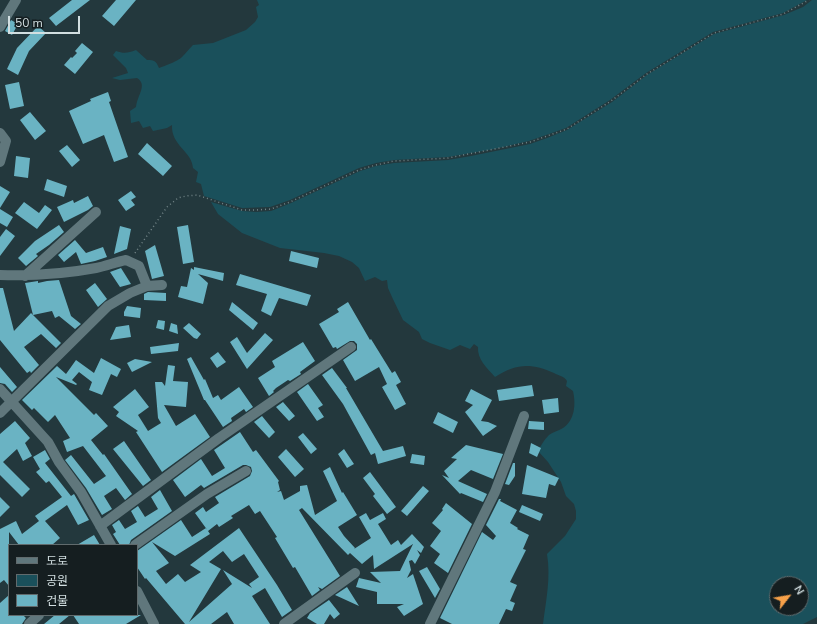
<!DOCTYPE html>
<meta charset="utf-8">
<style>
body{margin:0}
#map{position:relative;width:817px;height:624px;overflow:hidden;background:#23383d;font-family:"Nunito Sans","Noto Sans KR",sans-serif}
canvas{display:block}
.legend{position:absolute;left:8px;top:544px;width:130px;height:72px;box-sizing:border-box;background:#151e20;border:1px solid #616b6d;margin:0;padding:5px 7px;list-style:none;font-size:12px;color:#d2dfe1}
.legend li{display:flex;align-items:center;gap:8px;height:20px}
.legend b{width:20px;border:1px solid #616b6d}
.north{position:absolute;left:769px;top:576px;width:40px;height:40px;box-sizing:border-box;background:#151e20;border:1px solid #616b6d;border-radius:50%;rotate:59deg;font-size:11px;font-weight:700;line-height:16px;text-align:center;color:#d2dfe1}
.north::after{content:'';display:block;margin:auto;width:14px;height:18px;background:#f7a149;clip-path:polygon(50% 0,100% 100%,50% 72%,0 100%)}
.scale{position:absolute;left:8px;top:16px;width:72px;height:18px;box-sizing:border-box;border:2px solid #d2dfe1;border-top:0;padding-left:5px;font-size:12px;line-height:14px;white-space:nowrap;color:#d2dfe1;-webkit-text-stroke:3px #151e20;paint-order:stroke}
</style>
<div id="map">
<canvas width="817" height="624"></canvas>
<ul class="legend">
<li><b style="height:5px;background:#60777c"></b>도로</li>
<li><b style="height:11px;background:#1a505b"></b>공원</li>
<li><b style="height:11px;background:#6ab3c3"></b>건물</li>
</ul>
<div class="north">N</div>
<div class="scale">50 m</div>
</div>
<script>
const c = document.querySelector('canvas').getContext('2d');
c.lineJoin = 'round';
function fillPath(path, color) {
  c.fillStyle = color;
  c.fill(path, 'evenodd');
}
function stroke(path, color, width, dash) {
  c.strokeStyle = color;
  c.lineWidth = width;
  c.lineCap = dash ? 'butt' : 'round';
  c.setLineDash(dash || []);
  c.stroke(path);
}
const green = new Path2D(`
 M251 0H807L783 13 713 32 646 73 610 100 566 128 529 141 494 149 448 157 394 160 376 163 359 168 290 200 270 207 242 208 204 196 201 184 196 182 198 172 193 168C192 151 171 146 172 125L167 128 153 131 150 126 143 128 139 121 131 123 130 111 136 107C137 95 148 85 137 78L120 80 112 78 128 73 126 68 113 55 116 51C124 54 128 53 136 50L147 60C155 60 156 61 159 68 163 67 180 60 182 57 186 53 189 49 193 45L213 43 246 30 255 22 258 17 256 7 259 5 257 0Z
 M812 0H817V617L803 624H543C546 601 551 577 547 554L565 536 576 519V511L574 504 566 496 561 482 548 462 538 451C541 445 544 440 549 435 553 432 558 431 563 428 575 420 576 404 573 391L566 386 567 381C564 376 559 376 554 373 532 363 516 363 495 377 487 368 477 359 478 347L474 344 470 349 460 345 450 350 430 343 422 339 419 332 403 320 392 297 388 288 387 280 382 281 375 277 365 281 359 268 352 262 339 256 324 253 280 248 242 233 218 214 211 202 242 211 256 212 271 211 291 203 360 171 376 166 394 163 448 160 471 156 530 144 547 138 567 130 612 102 647 75 714 34 784 15 803 7ZM777 584H801V608H777Z`);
const building = new Path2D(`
 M72 0H90L56 26 49 18Z
 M116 0H136L114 26 102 16Z
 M11 20 18 24 12 35 5 31Z
 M38 26 46 33 29 51 18 75 7 69 17 48Z
 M82 43 93 52 75 74 64 65 71 57 72 58 77 53 75 51Z
 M19 82 24 106 10 109 5 85Z
 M108 92 111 101 109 102 128 157 114 162 104 135 83 144 69 111 91 101 90 99Z
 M30 112 46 131 35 140 20 120Z
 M147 143 172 166 163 176 138 154Z
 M67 145 80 160 72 167 59 151Z
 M16 156 30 158 28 178 14 176Z
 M47 179 67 186 64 197 44 190Z
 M0 186 10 192 0 208Z
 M131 191 136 197 131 200 135 205 126 211 118 200Z
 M88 196 93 206 88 210 64 222 57 207 73 200 74 203Z
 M24 202 39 213 45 205 52 210 37 229 15 213Z
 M0 209 13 217 7 227 0 223Z
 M59 225 64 232 49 245 36 254 38 256 26 266 18 258 35 241Z
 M188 225 194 262 183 264 177 227Z
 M120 226 131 229 127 249 114 254Z
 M6 229 15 236 0 256V237Z
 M75 240 86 253 103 247 107 257 95 261 81 264 76 252 64 262 58 255Z
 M155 245 164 276 152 279 145 251Z
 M291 251 319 258 317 268 289 261Z
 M194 267 224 273 223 281 198 274 208 283 203 304 178 297 181 286 187 287 191 268 194 270Z
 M121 268 131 284 120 287 110 272Z
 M240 274 311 295 307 306 279 298 271 316 261 311 267 294 236 285Z
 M59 280 71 316 81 324 75 329 59 316 55 318 52 311 33 315 25 283 38 281V283L47 281Z
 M95 283 107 299 98 307 86 290Z
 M0 288H3L14 331 31 313 61 343 56 348 41 334 24 347 39 365 31 373 30 371 27 373 0 340Z
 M148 292 166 293V301L144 300V294Z
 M232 302 258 323 253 330 229 310Z
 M348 302 370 340 371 339 392 373 395 371 401 382 396 385 406 404 395 410 382 387 387 384 379 367 355 381 343 360 357 350V344L354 341H350L337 349 336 347 333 348 319 324 339 312 337 309Z
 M127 306 141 308 140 318 124 316V312Z
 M158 320 165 321 164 330 156 328Z
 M171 323 177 325 178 334 169 331Z
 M189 323 201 334 197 339 194 338 183 328Z
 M129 325 131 337 110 340 116 327Z
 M265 333 273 340 247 369 230 342 237 337 247 353Z
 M303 342 315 361 300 372 301 374 290 381 288 380 276 388 273 391 274 392 269 396 258 378 275 367 272 361Z
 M179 343 178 351 151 354 150 347Z
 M218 352 226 362 217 368 210 358Z
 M191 357 204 380 205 379 213 398 218 395 221 400 239 387 253 407 246 412 244 409 231 418 232 421 223 427 205 400H204L187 359Z
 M101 358 121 369 117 377 111 374 102 395 89 390 92 382 79 372 72 380 77 384 76 385 56 377 94 415 96 413 108 426 91 440 103 455 104 454 132 494 125 500 116 488 104 496 112 509 102 515 86 488 65 460 71 455 94 484 106 476 83 446 67 452 63 441 70 438 55 415 48 422 34 408 32 410 22 400 57 366 66 374 76 360 94 373Z
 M135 359 152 362 132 372 127 363Z
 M168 365 175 366 173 381 188 382 186 407 164 405 176 426 195 414 210 437 162 472 136 432 138 431 116 416 119 412 113 407 135 389 149 407 138 415 148 431 161 423 158 418 155 382H162L165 386Z
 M0 367 17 387 12 392 5 384 0 383Z
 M332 368 347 388H346L383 451 403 446 406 456 378 464 375 453 371 455 343 404 322 375Z
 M308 384 323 405 318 408 324 417 317 421 297 392Z
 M532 385 534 396 499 401 497 390Z
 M471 389 492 400 481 421 488 422 497 426 483 436 465 412 473 405 465 401Z
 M558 398 559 412 544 414 542 400Z
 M283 402 295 416 289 421 276 407Z
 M438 412 458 422 453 433 433 423Z
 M262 416 275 432 269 438 254 422Z
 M15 421 30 438 25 443 32 456 23 461 17 449 3 462 30 489 22 497 0 475V434Z
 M529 421 544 422V430L528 429Z
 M240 432 253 452 256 450 279 481 278 482 280 490 277 492 281 491 284 500 300 491V486L307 485 315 515 337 501 323 471 330 467 342 493 343 492 357 515 338 527 344 536 355 548 354 549 371 538 359 517 366 513 370 520 383 513 386 519 378 524 391 545 398 540 401 545 412 534 424 547 421 553 417 550 420 555 415 564 412 560 409 561 411 570 407 578 413 574 423 604 404 616 397 607 404 604H377V592L356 587 359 578 381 583 370 572 400 571 413 544 374 569 373 555 362 564 350 553 348 555 302 508 299 510 340 576 322 589 318 587 320 590 312 596 295 567 293 568 275 538 277 537 260 511 255 514 249 505 231 516 233 518 219 527 217 524 208 531 195 513 203 507 206 512 219 503 215 497 250 476 252 471 251 467 246 465H243L204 488 201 485 185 497 173 480 201 459 212 476 225 468 214 450Z
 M303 433 317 449 311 454 298 437Z
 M124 441 151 480 143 486 113 449Z
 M531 443 541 448 537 457 529 453Z
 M466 445 503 454 493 479 471 470 458 481 487 494 483 502 461 493 460 494 442 475 449 478 444 471 457 459 451 458Z
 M286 449 304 469 295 477 278 457Z
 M344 449 354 464 347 468 338 454Z
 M45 450 50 459 45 463 71 496 74 494 89 520 78 525 67 505 45 521 60 538 52 545H19L9 532V586L4 580 0 583V529L16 521 22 534 39 521 35 516 62 497 49 481 46 483 36 472 40 469 33 457Z
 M412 454 425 456 424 465 410 463Z
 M513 463H515V476L509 485 505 484Z
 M527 465 559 478 555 486 549 484 546 498 522 494Z
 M370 472 396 507 387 514 373 496 375 494 363 478Z
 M423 486 429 491 407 516 401 511Z
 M160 490 172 511 131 540 129 545H120L113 534 116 532 112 525 119 520 125 529 137 522 131 511 138 506 145 517 158 509 151 497Z
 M0 497 10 507 0 517Z
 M499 499H501L500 501 517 510 510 523 518 528 517 529 529 535 523 549 526 550 510 582 517 585 510 601 515 603 512 611 506 609 499 624H452L440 618 482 532 493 540 496 536 486 525Z
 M446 503 472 524 448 573 434 563 440 554 430 546 441 531 432 523 443 510 442 509Z
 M522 505 543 514 540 521 519 512Z
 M181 520 192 537 206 528 210 534 175 556 152 542 169 563 156 571 166 584 178 574 185 582 201 572 190 565 239 528 277 585 292 610 282 617 265 588 252 596 270 624H234L227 612 211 624H185L146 578 145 579 137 567V551ZM223 551 232 562 244 554 259 577 249 584 252 588 223 570 232 584 189 622 221 569 209 562Z
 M94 535 100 545H77Z
 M427 567 440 589 435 598 419 571Z
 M347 587 359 606 335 595Z
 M9 595V615H23L26 618 22 624H0V603Z
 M329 600 340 614 334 619 330 614 324 624H317L307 618 310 613Z
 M55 615H70L59 624H44Z
 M73 615H141L126 624H79Z`);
const path = new Path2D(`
 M135 253 167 207 178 198 186 196 197 195 242 210H256L271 209 290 202 359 170 376 165 394 161 448 158 530 142 567 129 611 101 647 74 714 33 783 14 809 0`);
const street = new Path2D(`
 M0 27 16 0
 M0 133 6 141 0 162
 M0 275C32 276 64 274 96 268 106 266 116 262 126 260L139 266 147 286
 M25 276 96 212
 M0 389 48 442 59 462 81 492 111 545
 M0 413 108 306 130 293 147 286 162 285
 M100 526 219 438 351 347
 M135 545 207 494 246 471
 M137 591 154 624
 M29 624 39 615
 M284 624 355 573
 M430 624 495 492 524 416`);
fillPath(green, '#1a505b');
fillPath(building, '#6ab3c3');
stroke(path, '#728487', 1.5, [1, 3]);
stroke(street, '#60777c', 10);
</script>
